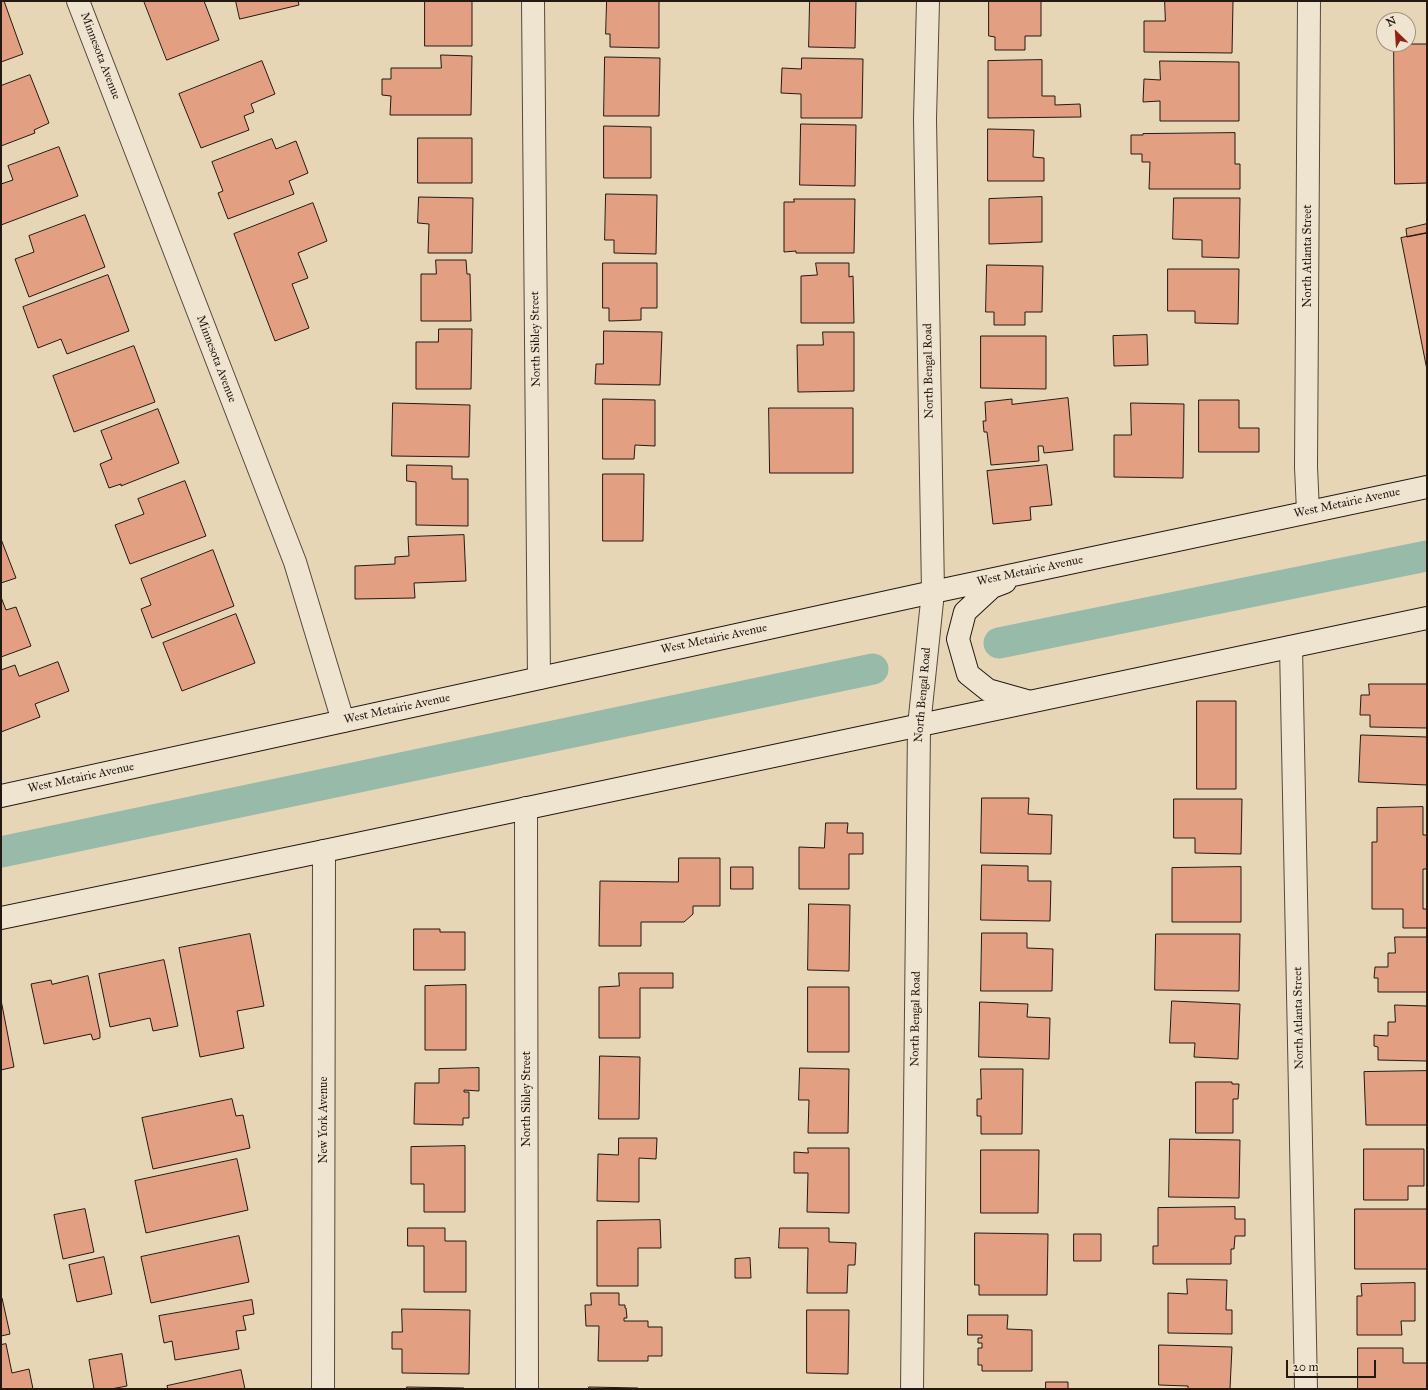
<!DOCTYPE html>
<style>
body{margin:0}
#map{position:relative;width:1428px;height:1390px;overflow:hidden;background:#e7d6b6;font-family:"IM FELL Great Primer",serif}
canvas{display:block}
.frame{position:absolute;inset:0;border:2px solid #241813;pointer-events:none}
.north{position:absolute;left:1376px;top:12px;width:40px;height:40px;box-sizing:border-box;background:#efe4d0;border:1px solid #9e9284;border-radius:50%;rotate:335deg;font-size:11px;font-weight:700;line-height:16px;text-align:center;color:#241813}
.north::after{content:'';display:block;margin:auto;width:14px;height:18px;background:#8f2418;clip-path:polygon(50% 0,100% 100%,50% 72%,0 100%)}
.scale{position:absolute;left:1286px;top:1360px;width:90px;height:18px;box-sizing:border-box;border:2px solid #241813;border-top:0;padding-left:5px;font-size:12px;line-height:14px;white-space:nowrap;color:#241813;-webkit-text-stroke:3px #efe4d0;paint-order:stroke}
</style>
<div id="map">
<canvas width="1428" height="1390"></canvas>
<div class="frame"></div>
<div class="north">N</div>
<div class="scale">20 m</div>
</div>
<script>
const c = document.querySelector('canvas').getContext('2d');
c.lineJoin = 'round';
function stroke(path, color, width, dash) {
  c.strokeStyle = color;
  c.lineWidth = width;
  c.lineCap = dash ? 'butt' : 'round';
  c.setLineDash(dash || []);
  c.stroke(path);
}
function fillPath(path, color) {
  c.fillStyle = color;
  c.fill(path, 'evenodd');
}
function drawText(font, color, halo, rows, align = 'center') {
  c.font = font + ' "IM FELL Great Primer",serif';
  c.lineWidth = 3;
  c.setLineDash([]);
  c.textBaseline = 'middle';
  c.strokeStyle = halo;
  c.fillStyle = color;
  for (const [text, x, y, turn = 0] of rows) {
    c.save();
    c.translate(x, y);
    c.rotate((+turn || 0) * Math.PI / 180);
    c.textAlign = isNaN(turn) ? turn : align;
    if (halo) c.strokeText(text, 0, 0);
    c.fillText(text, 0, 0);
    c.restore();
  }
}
const canal = new Path2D(`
 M999 643 1427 556
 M1 852 873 669`);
const building = new Path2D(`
 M1 1H4L23 54 1 62Z
 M144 1H204L219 40 167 60Z
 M236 1H298L299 5 240 19Z
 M425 1H472V46H425Z
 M607 1H659V48L610 47V34H606Z
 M810 1H856L855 48 809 47Z
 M989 1H1041V36H1025V50H995V37L989 36Z
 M1165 1H1233L1232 53 1144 52V21H1165Z
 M1394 44H1427V183L1395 184Z
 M441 55 472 56 471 115H390L391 96 382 95V79H391V68H441Z
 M605 57 660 58 659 116H604Z
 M802 58 863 59 862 118H801V94L781 93 782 68 801 69Z
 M1042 60V96H1055V105L1080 104 1081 117 988 118V61Z
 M262 61 275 94 251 104 254 112 244 116 249 130 201 148 179 94Z
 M1160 61 1239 62V121H1160V101L1143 102 1144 79 1160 80Z
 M30 75 49 123 34 130 35 133 1 146V86Z
 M801 124 856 125 855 186 800 185Z
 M604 126 651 127V178H604Z
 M988 129 1034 130 1033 157 1044 158V181H988Z
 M1235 133V164H1240V189H1149L1150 162H1142V154H1131V135H1143V134Z
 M418 138H472V183H418Z
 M272 139 276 149 296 141 308 173 289 181 294 194 228 219 218 193 223 191 212 162Z
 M59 147 78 196 1 225V184L13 180 8 166Z
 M606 194 657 195 656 254 614 253V240H605Z
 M419 197 473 198 472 253H428L429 224 418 223Z
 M1042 197V242L989 244V199Z
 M1174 198H1240L1239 258 1202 257V240L1173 239Z
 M794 199H855L854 253H796V251L784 252V202H794Z
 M313 203 327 241 298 253 308 278 292 284 309 328 275 341 234 234Z
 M85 215 105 267 29 297 15 259 34 252 29 236Z
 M1427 224V233L1407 237 1406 229Z
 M1427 233V370L1401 238Z
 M436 260H466L467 274H470L471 321H421V274H436Z
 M603 263H657V308H641V320L609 321V308H603Z
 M816 263H849V277L853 276 854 323H801V276L817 275Z
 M987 265 1043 266 1042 312H1025V325H994V312H986Z
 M1168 269H1239L1238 324 1195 323V311H1168Z
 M108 275 129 331 67 354 61 339 38 348 23 307Z
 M439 329H472L471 389H416V342H438Z
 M604 331 662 332 660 385 595 384 596 364H603Z
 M823 332H854V391L798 392 797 345H823Z
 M1147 335 1148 365 1114 366 1113 336Z
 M981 336H1046V389L981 388Z
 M134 346 155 402 74 432 53 376Z
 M1068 398 1073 450 1044 453 1043 446H1038L1039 461 991 465 987 432H984L983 421H986L985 402 1012 399V404Z
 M603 399 655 400V446L635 445 634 459H603Z
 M1199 400H1239V428H1259V452H1199Z
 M393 403 470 405 469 457 392 456Z
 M1131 403 1184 404 1183 478 1114 477V435H1131Z
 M769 408H853V473H770Z
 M158 409 179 463 121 486V484L109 488 100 464 112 459 101 431Z
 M407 465 452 466V479H468V526L416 525V482L407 481Z
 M1047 465 1052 505 1030 507 1031 520 993 524 987 471Z
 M603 474H644L643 541H603Z
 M185 481 206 536 130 564 115 525 144 514 138 499Z
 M464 535 466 581 414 583 415 598 355 599V566L395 564V557L409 556 408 537Z
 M1 539 16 578 1 583Z
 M213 550 234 606 152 638 141 609 151 605 141 579Z
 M1 597 6 610 16 607 31 646 1 657Z
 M236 614 255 663 182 691 163 643Z
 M58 662 69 691 35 704 40 717 1 732V670L15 665 19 676Z
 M1369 684H1427V728L1370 727V715H1360L1361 695H1369Z
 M1197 701H1236V789H1197Z
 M1361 735 1427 737V785L1359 782Z
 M982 798H1029L1028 814 1052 815 1051 854 981 853Z
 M1174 799H1242L1241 854 1195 853V838H1174Z
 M1423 807V835H1427V869H1423V909H1427V928H1403V909H1372V842H1377V808Z
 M826 823H848L847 833H863V854H849V889H799V847L824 848Z
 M679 858H720V906H693V914L684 922H641V946H599L600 881 678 882Z
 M982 865 1028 866V881H1051L1050 921 981 920Z
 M731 867H753V889H731Z
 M1241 867V922H1172V868Z
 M809 904 850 905 849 971 808 970Z
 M414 929H440V932H465V970H414Z
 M982 933H1027V948L1053 949 1052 991H981Z
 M250 934 264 1006 237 1011 244 1048 200 1057 179 948Z
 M1156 934H1240L1239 991 1155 990Z
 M1395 937H1427V992H1378V978H1374L1375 967H1388V953H1395Z
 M164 960 178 1026 153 1031 150 1018 110 1027 99 974Z
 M619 973H673V988H640V1038H599V987L619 986Z
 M88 976 100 1033V1038L93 1040 91 1034 44 1044 31 984 51 980 52 984Z
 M466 985V1050H425V986Z
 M808 987H849V1052H808Z
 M1 1000 14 1067 1 1070Z
 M1172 1001 1240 1004 1238 1059 1194 1057 1195 1043H1170Z
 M980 1002 1028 1004 1027 1017 1050 1018 1049 1059 979 1057Z
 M1395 1005 1427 1006V1061L1378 1060V1047L1374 1046V1035L1388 1036V1022H1395Z
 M600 1056 640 1057 639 1119H599Z
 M479 1068V1091L464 1090V1092H469V1118H463V1125L414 1124 415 1083H439V1069Z
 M800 1068 849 1069 848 1133H808L809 1100H799Z
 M981 1069H1023L1022 1134H981V1116H977V1099H981Z
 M1427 1071V1125H1366L1364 1072Z
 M1196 1082H1232V1084H1239L1238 1099H1233V1133H1196Z
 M232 1099 236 1116 243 1115 250 1148 153 1169 142 1118Z
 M619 1138H657L656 1159 639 1158V1202L597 1201 598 1154 618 1155Z
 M1170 1139 1240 1140 1239 1198 1169 1197Z
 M465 1146V1212H424V1184H411V1147Z
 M808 1148H849V1213L807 1212 808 1173H794V1152L808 1153Z
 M1364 1149H1424V1186H1408V1200H1364Z
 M981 1150H1039L1038 1213H981Z
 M237 1159 248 1210 146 1233 135 1181Z
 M1235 1207V1219H1245V1236H1235L1234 1249H1231V1264H1153V1246H1158V1208Z
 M85 1209 94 1252 63 1259 54 1215Z
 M1355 1209H1427V1269H1355Z
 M660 1220 661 1248H638V1286H597V1221Z
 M408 1228H445V1241H466V1292H424V1246H408Z
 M780 1228H829V1242L856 1243 855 1265H848L847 1293H807L808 1248H779Z
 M975 1233 1048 1234 1047 1295H979V1285H975Z
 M1074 1234H1101V1261H1074Z
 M239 1236 249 1282 151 1303 141 1257Z
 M104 1257 112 1294 77 1302 69 1265Z
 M750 1258 751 1278H735V1259Z
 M1187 1279 1227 1280 1226 1310H1232V1334L1168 1333V1293L1187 1294Z
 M1415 1283V1321H1401L1402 1335H1357V1296H1362L1361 1284Z
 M591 1293H619V1305H625V1308H626L627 1318H624V1321H648V1327H662V1356H648V1361H598L599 1326H586L585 1305H591Z
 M1 1298H2L10 1334 1 1336Z
 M252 1300 254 1314 243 1316 246 1330 236 1331 239 1349 175 1360 172 1341 164 1343 159 1316Z
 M402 1309 470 1310 469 1374 402 1373V1349H392V1332H402Z
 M807 1310H849L848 1374 807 1373Z
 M968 1315H1008L1007 1329 1032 1330V1371H982V1365H978V1348H982V1343H978V1338H982V1335H968Z
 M6 1344 12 1373 29 1369 33 1389H1V1345Z
 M1159 1345 1232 1347 1230 1389H1188V1386L1159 1385Z
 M1358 1348H1403V1363H1427V1389H1358Z
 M122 1354 127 1386 111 1389H94L89 1360Z
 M241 1370 245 1389H168L167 1386Z
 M1046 1382H1068V1389H1046Z
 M407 1387 464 1388V1389H407Z
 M589 1387 638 1388V1389H589Z`);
const minor = new Path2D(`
 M78 1 295 562 343 721
 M533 1 539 678
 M1308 511 1306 467 1309 1
 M1291 647 1306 1389
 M526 808 527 1389
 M323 1389 324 851
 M912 1389 919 726 933 592 925 119 928 1`);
const secondary = new Path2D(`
 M1005 582 992 587 965 612 958 639 968 674 988 690 1027 701
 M1 796 933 592 1427 487
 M1 918 324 851 1427 618`);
const streetNames = [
 ["Minnesota Avenue",100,56,69],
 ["North Atlanta Street",1308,256,-90],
 ["North Sibley Street",536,339,-91],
 ["Minnesota Avenue",216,359,69],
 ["North Bengal Road",929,371,-91],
 ["West Metairie Avenue",1347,503,-12],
 ["West Metairie Avenue",1030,571,-12],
 ["West Metairie Avenue",714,639,-12],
 ["North Bengal Road",923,695,-85],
 ["West Metairie Avenue",397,709,-12],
 ["West Metairie Avenue",81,778,-12],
 ["North Atlanta Street",1299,1018,-91],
 ["North Bengal Road",916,1019,-89],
 ["North Sibley Street",527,1099,-90],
 ["New York Avenue",324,1120,-90]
];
stroke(canal, '#98baa9', 31);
fillPath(building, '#e39f82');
stroke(building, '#241813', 1);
stroke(minor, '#55483c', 24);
stroke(secondary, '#241813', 24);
stroke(minor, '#efe4d0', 22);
stroke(secondary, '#efe4d0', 22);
drawText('12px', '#241813', '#efe4d0', streetNames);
</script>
